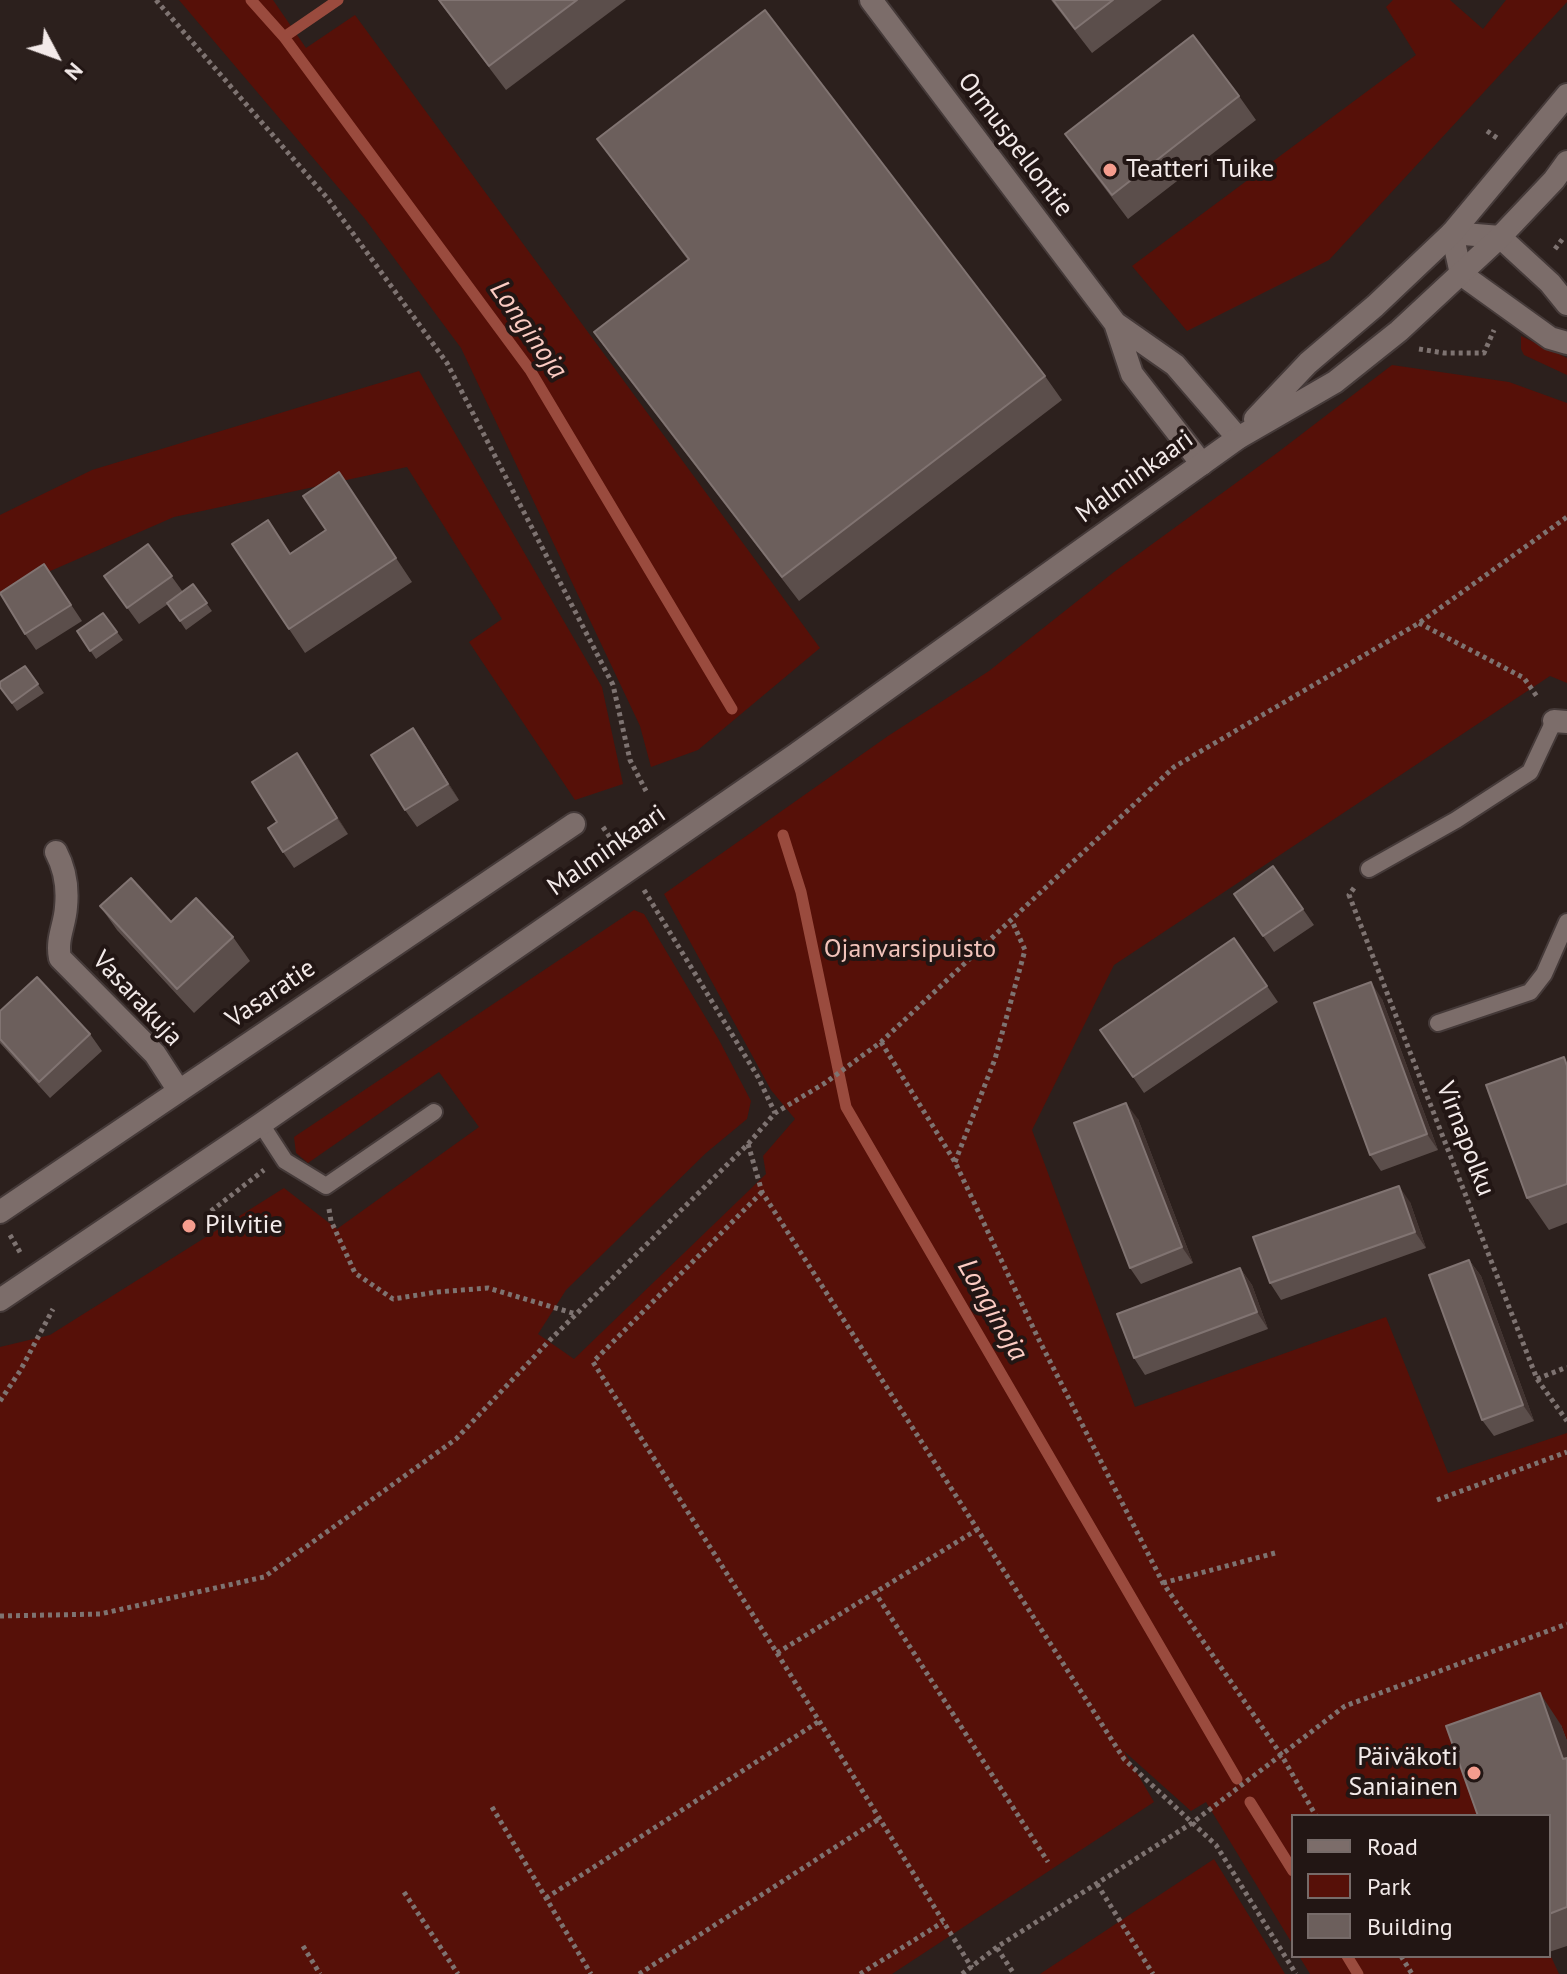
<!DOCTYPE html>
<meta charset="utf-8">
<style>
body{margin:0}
#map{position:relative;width:1567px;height:1974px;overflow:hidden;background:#2c201d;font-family:"PT Sans",sans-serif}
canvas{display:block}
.legend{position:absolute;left:1291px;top:1814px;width:260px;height:144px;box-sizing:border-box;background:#221614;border:2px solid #766b69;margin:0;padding:10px 14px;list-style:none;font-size:24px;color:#f3eae9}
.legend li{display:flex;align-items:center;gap:16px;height:40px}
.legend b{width:40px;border:2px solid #766b69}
.north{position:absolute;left:16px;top:16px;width:80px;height:80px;-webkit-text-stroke:6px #221614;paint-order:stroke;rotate:131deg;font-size:22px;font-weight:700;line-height:32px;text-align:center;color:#f3eae9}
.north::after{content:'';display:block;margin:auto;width:28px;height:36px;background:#f3eae9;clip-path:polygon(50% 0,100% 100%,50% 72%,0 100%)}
</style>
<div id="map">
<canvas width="1567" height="1974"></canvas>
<ul class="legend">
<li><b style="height:10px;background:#7c6d6a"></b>Road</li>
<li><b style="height:22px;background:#561008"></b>Park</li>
<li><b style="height:22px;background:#6c5f5c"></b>Building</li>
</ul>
<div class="north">N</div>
</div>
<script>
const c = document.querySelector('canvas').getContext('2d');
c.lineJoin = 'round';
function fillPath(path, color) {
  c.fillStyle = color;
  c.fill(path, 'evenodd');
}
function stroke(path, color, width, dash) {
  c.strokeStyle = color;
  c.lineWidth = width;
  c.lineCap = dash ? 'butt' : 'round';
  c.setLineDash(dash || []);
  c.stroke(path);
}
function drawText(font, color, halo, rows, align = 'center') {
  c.font = font + ' "PT Sans",sans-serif';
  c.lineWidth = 8;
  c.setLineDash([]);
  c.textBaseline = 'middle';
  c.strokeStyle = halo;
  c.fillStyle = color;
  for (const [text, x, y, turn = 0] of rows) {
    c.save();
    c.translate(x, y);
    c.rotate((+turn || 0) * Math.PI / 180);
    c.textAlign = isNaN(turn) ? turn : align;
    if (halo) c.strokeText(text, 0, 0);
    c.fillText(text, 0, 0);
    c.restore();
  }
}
const green = new Path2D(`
 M179 0H273L306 48 355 15 820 648 698 750 651 767 640 726 461 348 365 219Z
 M1393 0H1450L1483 29 1506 0H1567V2L1329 260 1187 331 1132 266 1416 55 1386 7Z
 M1521 336 1567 358V375L1524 355 1521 349Z
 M1392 365 1509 382 1567 403V683L1550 676 1114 965 1032 1130 1135 1407 1386 1317 1448 1473 1567 1433V1741L1561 1725 1489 1816H1293V1945L1206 1802 1191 1811 1124 1751 1154 1802 892 1974H0V1347L50 1335 284 1188 337 1229 479 1127 439 1072 308 1163 296 1153 294 1137 634 910 644 914 719 1040 751 1101 747 1119 706 1153 566 1290 538 1334 574 1359 766 1174 763 1156 795 1119 771 1090 664 894 888 736 989 671 1114 572 1277 453Z
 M419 371 602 687 623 784 575 800 469 642 502 619 407 467 174 517 0 593V515L92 470Z
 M1214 1859 1285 1974H1040Z
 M1549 1952 1559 1974H1310L1299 1956H1549Z`);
const stream = new Path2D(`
 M251 0 284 37 530 370 732 709
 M284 37 338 0
 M783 835 801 892 846 1107 1237 1779
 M1250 1802 1293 1871
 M1347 1956 1358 1974`);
const path = new Path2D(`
 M156 0 328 199 447 363 613 685 630 760 646 791
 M1487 131 1497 138
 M1555 249 1564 237
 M1419 349 1444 353H1484L1494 330
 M1419 623 1524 678 1538 698
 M603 827 615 845
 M1354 888 1349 895 1537 1379 1567 1421
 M644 890 758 1077 775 1113
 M881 1042 955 1162 1037 1336 1163 1583 1282 1756 1316 1816
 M748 1144 762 1192 1124 1759 1216 1845 1296 1974
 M955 1162 995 1059 1025 950 1012 921
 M762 1192 593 1362 777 1653 972 1968
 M329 1209 331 1221 355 1273 393 1299 437 1292 488 1288 576 1314
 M211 1211 264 1170
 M10 1235 21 1254
 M1537 1379 1567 1367
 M0 1401 20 1371 53 1309
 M1437 1500 1567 1452
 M1163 1583 1275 1553
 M874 1591 1048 1862
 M0 1616 100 1614 264 1577 456 1439 552 1338 748 1144 775 1113 825 1083 881 1042 1174 767 1419 623 1567 517
 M777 1653 978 1529
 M492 1807 591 1974
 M1097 1884 1153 1974
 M404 1892 458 1974
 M546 1898 818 1722
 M303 1946 320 1974
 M997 1948 1014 1974
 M1401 1956 1412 1974
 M639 1974 879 1819
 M860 1974 943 1922
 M962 1974 997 1947 1192 1823 1345 1706 1567 1624`);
const service = new Path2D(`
 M1369 869 1456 820 1530 772 1554 721
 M1438 1023 1530 992 1544 974 1567 922
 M261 1124 285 1161 326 1186 434 1112`);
const minor = new Path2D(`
 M871 0 1115 323 1175 365 1238 438
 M1115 323 1132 374 1202 464
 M1554 721 1567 722
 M56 852C65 869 68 887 66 907 65 925 56 939 60 958L155 1054 179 1091
 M0 1212 574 824`);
const tertiary = new Path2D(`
 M1567 304 1550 283 1500 237 1452 233 1461 274 1550 338 1567 343`);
const secondary = new Path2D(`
 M1255 419 1308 363 1375 306 1452 233 1567 95
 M0 1300 261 1124 795 755 1238 438 1335 382 1399 331 1500 237 1554 180 1567 162`);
const wall = new Path2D(`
 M438 0H626L506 90Z
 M1051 0H1162L1092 53Z
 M1239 96 1256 120 1128 219 1082 158 1065 134Z
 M597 139 1045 376 1062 400 799 601 611 356 594 332 688 260Z
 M339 472 412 582 305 653 289 629 291 554 326 530Z
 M148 544 183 592 193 584 212 611 186 630 168 604 139 624 104 576Z
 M44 564 82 621 36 650 25 634Z
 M103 613 123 640 96 659 77 631Z
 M25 666 44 693 17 711 0 687Z
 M424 744 459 800 417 827 405 810Z
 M297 753 348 834 294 868 283 852 277 822Z
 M1273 866 1314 925 1274 952 1234 894Z
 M100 906 171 922 233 937 250 961 194 1013 117 930Z
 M1234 938 1278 1002 1144 1093 1133 1077Z
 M1382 999 1438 1150 1381 1171 1370 1155Z
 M0 1011 90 1034 102 1051 50 1098 0 1043Z
 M1567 1061V1223L1549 1230 1527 1198Z
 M1138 1119 1193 1263 1141 1284 1130 1268Z
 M1410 1202 1426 1248 1281 1300 1270 1283Z
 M1469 1260 1481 1276 1534 1421 1494 1436 1482 1420Z
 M1240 1268 1252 1285 1268 1329 1145 1375 1134 1358Z
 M1561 1725 1567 1741V1946L1549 1952V1816Z`);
const shadedWall = new Path2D(`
 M413 728 424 744 459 800 448 784Z
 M297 753 308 769 348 834 337 818Z
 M1371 982 1382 999 1438 1150 1427 1134Z
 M1126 1103 1138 1119 1193 1263 1182 1247Z
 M1399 1186 1410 1202 1426 1248 1415 1232Z
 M1469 1260 1481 1276 1534 1421 1523 1405Z
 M1240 1268 1252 1285 1268 1329 1257 1312Z
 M1540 1693 1561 1725 1567 1741V1766L1563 1759Z`);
const building = new Path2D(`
 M439 0H577L489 66Z
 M1053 0H1113L1075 29Z
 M765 10 1045 376 782 577 594 332 689 259 597 139Z
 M1193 35 1239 96 1112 195 1065 134Z
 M339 472 396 558 289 629 232 544 268 520 290 554 326 530 303 496Z
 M148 544 172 576 127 608 104 576Z
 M44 564 71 605 25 634 0 593Z
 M193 584 207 603 180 621 167 603Z
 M103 613 117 632 90 651 77 631Z
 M25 666 38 684 12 703 0 687V682Z
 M413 728 448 784 405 810 371 755Z
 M297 753 337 818 283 852 268 828 277 822 252 782Z
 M1273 866 1303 909 1263 936 1234 894Z
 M131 878 171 922 196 898 233 937 177 989 100 906Z
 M1234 938 1267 986 1133 1077 1100 1030Z
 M37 977 90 1034 39 1082 0 1039V1011Z
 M1371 982 1427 1134 1370 1155 1314 1003Z
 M1564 1057 1567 1066V1184L1527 1198 1486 1085Z
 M1126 1103 1182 1247 1130 1268 1074 1123Z
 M1399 1186 1415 1232 1270 1283 1253 1237Z
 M1469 1260 1523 1405 1482 1420 1429 1275Z
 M1240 1268 1257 1312 1134 1358 1117 1314Z
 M1540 1693 1563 1759 1567 1758V1907L1549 1914V1816H1478L1446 1726Z`);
const markers = [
 [1110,170,8,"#f59d8e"],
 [189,1226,8,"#f59d8e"],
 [1474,1773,8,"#f59d8e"]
];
const streetNames = [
 ["Ormuspellontie",1015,145,53],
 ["Malminkaari",1135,477,-36],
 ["Malminkaari",607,851,-35],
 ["Vasaratie",271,994,-34],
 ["Vasarakuja",137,999,47],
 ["Virnapolku",1465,1139,69]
];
const poiNames = [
 ["Teatteri Tuike",1126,170],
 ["Pilvitie",205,1226],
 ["Päiväkoti",1458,1758,"right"],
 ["Saniainen",1458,1788,"right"]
];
const parkNames = [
 ["Ojanvarsipuisto",910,950]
];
const waterNames = [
 ["Longinoja",528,330,55],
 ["Longinoja",992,1310,60]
];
fillPath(green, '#561008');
stroke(stream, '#9a4b3e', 11);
stroke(service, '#453a39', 20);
stroke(minor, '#453a39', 26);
stroke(tertiary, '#453a39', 26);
stroke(secondary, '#453a39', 26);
stroke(path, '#7e7371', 5, [4, 4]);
stroke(service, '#7c6d6a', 16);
stroke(minor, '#7c6d6a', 22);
stroke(tertiary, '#7c6d6a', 22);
stroke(secondary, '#7c6d6a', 22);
fillPath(wall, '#5b4e4b');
fillPath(shadedWall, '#423431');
fillPath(building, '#6c5f5c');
stroke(building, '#817472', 2);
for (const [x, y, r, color] of markers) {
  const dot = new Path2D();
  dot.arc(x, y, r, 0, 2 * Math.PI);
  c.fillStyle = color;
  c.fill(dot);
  stroke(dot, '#221614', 3);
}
drawText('26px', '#f3eae9', '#221614', streetNames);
drawText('26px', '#f3eae9', '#221614', poiNames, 'left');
drawText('26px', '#f2c3ba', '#221614', parkNames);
drawText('italic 28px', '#fcccc3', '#221614', waterNames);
</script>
